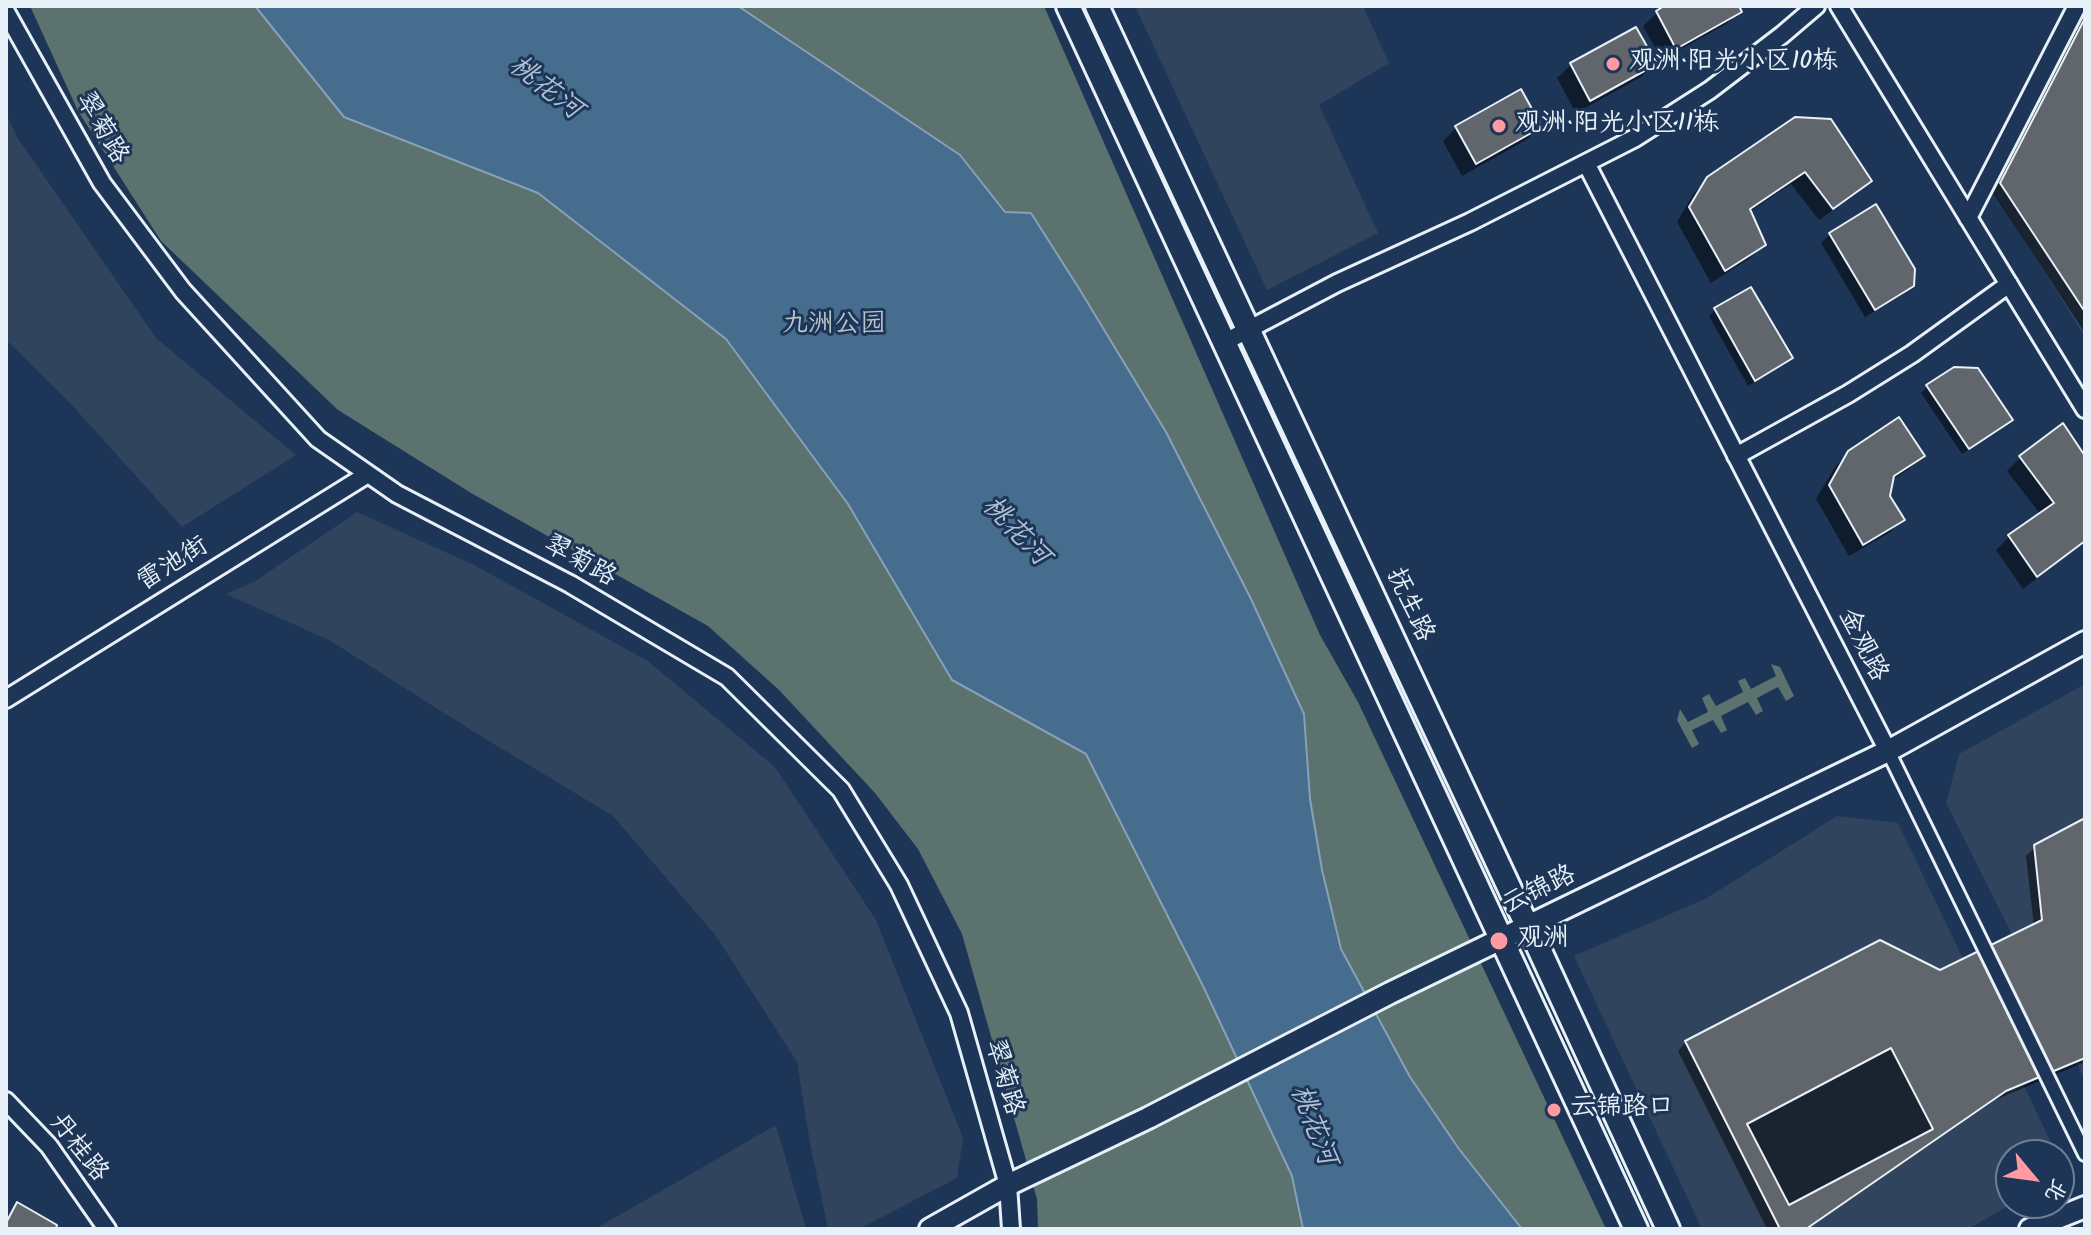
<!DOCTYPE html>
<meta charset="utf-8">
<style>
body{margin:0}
#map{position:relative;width:2091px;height:1235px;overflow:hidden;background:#1d3557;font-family:Kalam,"LXGW WenKai TC",sans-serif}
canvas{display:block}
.frame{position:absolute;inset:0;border:8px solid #e8f1f8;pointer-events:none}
.north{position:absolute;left:1995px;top:1139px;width:80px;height:80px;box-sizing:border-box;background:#1d3557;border:2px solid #6e8097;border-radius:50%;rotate:119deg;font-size:22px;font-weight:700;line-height:32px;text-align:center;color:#e8f1f8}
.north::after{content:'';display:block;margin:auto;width:28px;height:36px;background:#ff9aa2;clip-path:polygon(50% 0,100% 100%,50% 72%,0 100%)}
</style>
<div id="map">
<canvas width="2091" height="1235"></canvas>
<div class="frame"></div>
<div class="north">北</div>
</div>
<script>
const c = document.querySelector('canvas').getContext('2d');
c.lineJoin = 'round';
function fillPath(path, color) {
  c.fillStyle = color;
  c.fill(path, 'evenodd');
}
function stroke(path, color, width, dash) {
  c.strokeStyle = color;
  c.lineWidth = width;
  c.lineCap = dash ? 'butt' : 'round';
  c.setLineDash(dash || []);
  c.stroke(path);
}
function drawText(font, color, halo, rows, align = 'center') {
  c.font = font + ' Kalam,"LXGW WenKai TC",sans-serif';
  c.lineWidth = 6;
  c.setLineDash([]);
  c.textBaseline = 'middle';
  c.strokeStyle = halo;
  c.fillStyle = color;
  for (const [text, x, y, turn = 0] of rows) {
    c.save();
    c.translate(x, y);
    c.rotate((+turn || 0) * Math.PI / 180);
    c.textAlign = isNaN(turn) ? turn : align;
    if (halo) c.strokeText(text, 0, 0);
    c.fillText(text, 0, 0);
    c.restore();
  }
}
const built = new Path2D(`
 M1135 6H1363L1389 63 1319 105 1378 233 1267 290Z
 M2082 6H2085V337L1989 184Z
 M6 113 17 137 156 338 296 455 182 527 70 403 6 340Z
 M357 512 474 565 648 661 775 767 876 920 963 1138 957 1178 859 1229H828L810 1143 797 1062 716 936 613 816 471 730 329 640 226 594 257 580Z
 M2085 684V1080L1946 803 1959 754Z
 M1837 816 1898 823 2057 1155H2011V1203H2014L1968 1229H1702L1574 956 1707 898Z
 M776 1125 806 1229H595Z`);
const green = new Path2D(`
 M30 6H1044L1320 635 1358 702 1606 1229H1038L1037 1199 962 934 918 849 875 793 779 690 708 626 471 493 338 410 161 241 78 111Z
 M1771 664 1780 667 1794 696 1786 701 1778 687 1757 698 1763 711 1756 715 1748 702 1721 716 1727 730 1721 733 1713 720 1692 730 1699 744 1692 748 1677 720 1680 709 1688 722 1708 712 1702 698 1709 694 1716 706 1743 692 1738 681 1745 678 1751 689 1776 676Z`);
const water = new Path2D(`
 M255 6H738L960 155 1005 212 1031 213 1080 290 1166 432 1251 599 1304 714 1310 799 1322 870 1341 949 1410 1077 1459 1149 1522 1229H1303L1292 1176 1203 986 1086 754 952 680 848 504 726 339 538 193 344 117Z`);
const shadow = new Path2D(`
 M1669 6H1737L1740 11 1726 24 1662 60 1643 26 1657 13Z
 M2085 13V333L1993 193Z
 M1635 29 1654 64 1641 77 1576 113 1557 78 1571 65Z
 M1796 119 1870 181 1856 194 1819 220 1791 184 1749 212 1764 244 1750 258 1711 283 1677 222 1694 193 1709 178Z
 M1540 126 1526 140 1462 176 1443 141 1456 128Z
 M1830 234 1912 285 1902 295 1865 317 1821 243Z
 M1716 309 1790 358 1784 364 1748 386 1709 316Z
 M1927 387 2004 426 1962 454 1921 393Z
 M1849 453 1923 455 1909 469 1891 481 1888 496 1902 520 1889 533 1849 556 1816 499 1835 467Z
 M2021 457 2085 459V542L2023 589 1996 550 2009 537 2041 515 2007 471Z
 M2085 821V1062L1995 1100 1807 1229H1767L1678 1051 1686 1042 1940 973 2034 927 2026 856 2035 847Z`);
const building = new Path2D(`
 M1664 6H1739L1742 12 1676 49 1656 11Z
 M2085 18V312L2000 183Z
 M1636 27 1657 64 1590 101 1570 63Z
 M1521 89 1542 127 1476 164 1455 126Z
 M1795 117 1831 119 1872 181 1833 209 1805 172 1750 209 1766 245 1725 271 1689 207 1707 177Z
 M1876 204 1915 269 1914 286 1875 310 1829 233Z
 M1751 287 1793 358 1755 381 1714 308Z
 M1954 367 1978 368 2013 420 1969 449 1926 385Z
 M1899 417 1925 456 1894 476 1890 496 1905 520 1863 545 1829 485 1848 451Z
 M2063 423 2085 456V541L2037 577 2008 535 2054 503 2019 456Z
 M2085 818V1058L2006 1091 1806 1229H1780L1685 1041 1880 940 1940 970 2042 920 2034 845Z
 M1891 1048 1933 1129 1789 1205 1747 1124Z
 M17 1202 57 1225 56 1229H6V1223Z`);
const pedestrian = new Path2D(`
 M1888 751 2085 1154`);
const minor = new Path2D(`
 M1839 6 2085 409
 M6 12 102 183 183 291 318 439 397 494 570 584 727 677 841 790 899 885 959 1013 1008 1185 1011 1229
 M1586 163 1888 751
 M1968 218 2077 6
 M1223 343 1337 283 1470 222 1635 138 1710 90 1782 35 1816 6
 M1736 456 1848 394 1912 354 2009 284
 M6 699 368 474
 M6 1101 49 1146 107 1229`);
const tertiary = new Path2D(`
 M930 1229 1008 1185 1148 1118 1390 993 1888 751 2085 642
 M2030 1229 2085 1207`);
const secondary = new Path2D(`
 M1068 6C1255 415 1448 821 1636 1229
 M1097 6 1522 915 1529 927 1668 1229`);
const markers = [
 [1613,64,8,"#ff9aa2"],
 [1499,126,8,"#ff9aa2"],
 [1499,941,10,"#ff9aa2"],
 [1554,1110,8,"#ff9aa2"]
];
const poiNames = [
 ["观洲·阳光小区10栋",1629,64],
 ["观洲·阳光小区11栋",1515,126],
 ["观洲",1517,941],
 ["云锦路口",1570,1110]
];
const streetNames = [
 ["翠菊路",100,129,60],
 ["翠菊路",579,563,29],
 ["雷池街",174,566,-32],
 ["抚生路",1408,606,65],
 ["金观路",1861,646,63],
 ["云锦路",1540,892,-26],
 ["翠菊路",1002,1078,74],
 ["丹桂路",77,1149,52]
];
const parkNames = [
 ["九洲公园",834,327]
];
const waterNames = [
 ["桃花河",544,90,38],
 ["桃花河",1014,533,46],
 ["桃花河",1311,1126,69]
];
fillPath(built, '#31445d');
fillPath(green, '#5b726e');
fillPath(water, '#466c8e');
stroke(water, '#87a1b8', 2);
fillPath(shadow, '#0007');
fillPath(building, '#61666c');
stroke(building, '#e8f1f8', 2);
stroke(pedestrian, '#e8f1f8', 18);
stroke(minor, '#e8f1f8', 22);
stroke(tertiary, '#e8f1f8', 26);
stroke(secondary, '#e8f1f8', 28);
stroke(pedestrian, '#1d3557', 12);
stroke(minor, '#1d3557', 16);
stroke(tertiary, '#1d3557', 20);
stroke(secondary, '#1d3557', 22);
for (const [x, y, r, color] of markers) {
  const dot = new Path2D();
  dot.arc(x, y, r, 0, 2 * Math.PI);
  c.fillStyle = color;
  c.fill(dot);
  stroke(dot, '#1d3557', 3);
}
drawText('26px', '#e8f1f8', '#1d3557', poiNames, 'left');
drawText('26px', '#e8f1f8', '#1d3557', streetNames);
drawText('26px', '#b7c5c8', '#1d3557', parkNames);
drawText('italic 28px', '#afc2d3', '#1d3557', waterNames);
</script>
